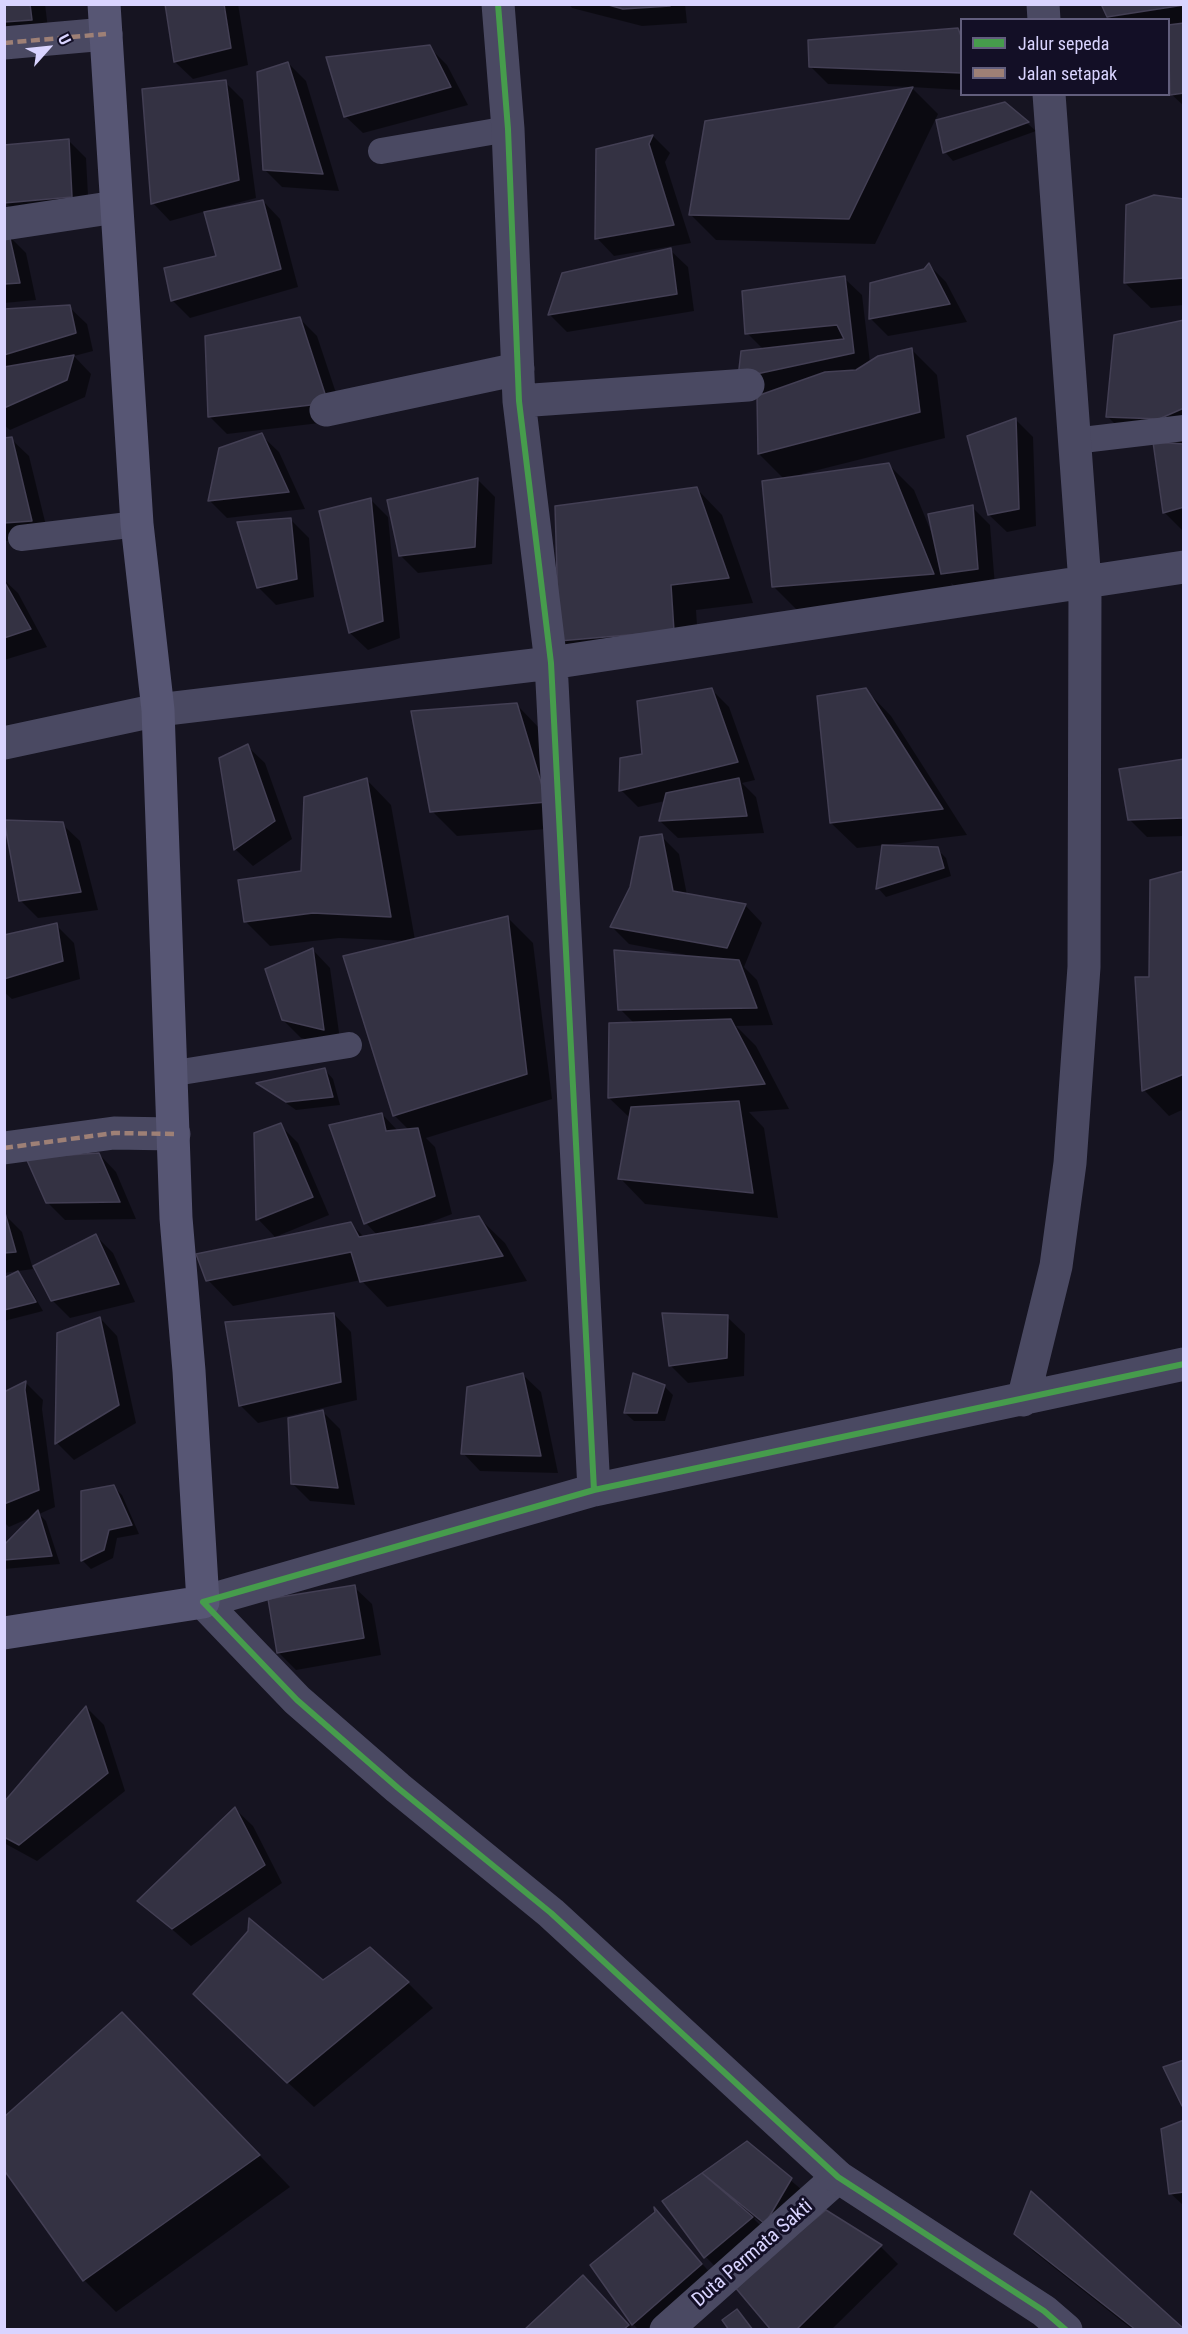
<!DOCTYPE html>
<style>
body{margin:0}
#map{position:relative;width:1188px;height:2334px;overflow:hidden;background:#161421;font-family:"Roboto Condensed",sans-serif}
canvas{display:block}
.frame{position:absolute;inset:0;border:6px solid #d9d4ff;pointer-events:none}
.legend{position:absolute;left:960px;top:18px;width:210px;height:78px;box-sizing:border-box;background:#130f26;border:2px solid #625e7d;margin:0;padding:8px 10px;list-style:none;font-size:18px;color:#d9d4ff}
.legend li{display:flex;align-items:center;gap:12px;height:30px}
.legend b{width:30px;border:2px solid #625e7d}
.north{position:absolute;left:18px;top:18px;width:60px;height:60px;-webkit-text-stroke:4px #130f26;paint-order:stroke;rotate:63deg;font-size:16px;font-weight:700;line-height:24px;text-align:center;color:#d9d4ff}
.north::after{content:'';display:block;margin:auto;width:21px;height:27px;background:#d9d4ff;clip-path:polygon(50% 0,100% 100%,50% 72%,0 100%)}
</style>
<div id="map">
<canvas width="1188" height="2334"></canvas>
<div class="frame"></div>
<ul class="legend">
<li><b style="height:8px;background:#469c4c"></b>Jalur sepeda</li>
<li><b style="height:8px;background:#9e8076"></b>Jalan setapak</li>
</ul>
<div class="north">U</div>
</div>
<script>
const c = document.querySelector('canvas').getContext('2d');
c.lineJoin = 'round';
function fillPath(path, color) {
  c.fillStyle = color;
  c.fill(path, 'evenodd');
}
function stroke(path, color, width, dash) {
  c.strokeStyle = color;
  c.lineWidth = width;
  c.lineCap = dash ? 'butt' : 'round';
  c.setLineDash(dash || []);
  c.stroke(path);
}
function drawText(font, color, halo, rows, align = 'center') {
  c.font = font + ' "Roboto Condensed",sans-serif';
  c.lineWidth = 6;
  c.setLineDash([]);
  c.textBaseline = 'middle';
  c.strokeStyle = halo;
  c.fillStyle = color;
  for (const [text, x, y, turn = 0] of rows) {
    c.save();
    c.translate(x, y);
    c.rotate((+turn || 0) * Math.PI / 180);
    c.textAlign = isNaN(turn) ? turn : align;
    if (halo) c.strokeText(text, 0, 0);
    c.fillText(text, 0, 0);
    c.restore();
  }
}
const shadow = new Path2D(`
 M4 4H45L49 37 4 40Z
 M166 4H238L248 65 193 79 175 62Z
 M569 4H685L687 23 642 26 572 8Z
 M1184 4V106L1171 94 1168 20H1111L1108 17Z
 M957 30 962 34V90L911 87 938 114 875 244 716 240 691 215 911 87 828 84 810 66Z
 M429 47 447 65 468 105 363 133 345 116Z
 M288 63 306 81 339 191 282 187 264 169Z
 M225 82 243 100 256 198 218 208 219 210 263 201 280 219 298 287 190 318 172 300 217 257 206 211 170 221 153 203Z
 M1004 103 1036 131 953 161 945 152Z
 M653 136 670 153 665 162 691 243 614 256 597 238V150Z
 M69 141 86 158 89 214 23 220 5 202Z
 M1184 201V305L1151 308 1125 283Z
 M8 235 26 253 36 300 4 303V236Z
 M670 250 688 267 694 311 567 332 550 315Z
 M929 265 946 282 967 322 888 336 871 319 872 284 924 270Z
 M844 278 862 295 870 363 912 350 937 375 945 438 802 474 803 476 888 464 914 490 932 534 972 507 990 525 995 586 960 591 951 583 958 599 799 612 773 586 784 479 759 454 758 394 739 377 764 350 747 333Z
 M69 307 87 324 93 351 74 356 91 374 85 397 10 430 4 425V311Z
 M300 319 317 336 345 420 227 434 209 416Z
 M1184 322V529L1182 530 1164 512 1155 443 1133 442 1108 417Z
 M1016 420 1033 437 1036 526 1007 532 989 515Z
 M261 435 279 452 305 509 227 518 209 500Z
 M4 439H11L29 456 49 538 4 541Z
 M477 479 495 497 492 564 418 573 401 556Z
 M697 489 722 515 753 603 696 610 699 656 586 666 561 640Z
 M371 500 388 517 400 638 368 650 350 633 321 512Z
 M291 520 309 538 314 597 276 605 258 587Z
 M4 580 18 593 47 647 4 660Z
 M711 689 729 707 755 780 742 783 756 797 764 833 678 838 660 821 665 801 638 807 621 790 643 755Z
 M866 690 891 716 967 835 884 845 937 849 946 858 951 876 886 897 878 888 884 845 857 848 831 823Z
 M517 705 542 731 572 827 457 836 432 811Z
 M247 746 265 763 292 839 253 866 235 849Z
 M1184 760V836L1147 837 1129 819Z
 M366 779 391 805 415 940 508 918 533 943 552 1099 426 1138 435 1147 452 1214 418 1227 479 1218 505 1243 527 1281 387 1307 361 1280 233 1306 208 1280 351 1224 365 1238 378 1236 366 1223 382 1114 398 1131 409 1130 394 1115 408 941 339 938 270 946 245 921 302 872Z
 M62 824 80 841 98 910 38 918 21 901Z
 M661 836 679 854 687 895 745 905 762 923 744 967 757 980 773 1025 736 1026 756 1046 789 1109 749 1112 764 1128 778 1218 645 1204 620 1178 630 1118 609 1098 634 1023 620 1009 692 956 629 944 612 927Z
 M1184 872V1109L1169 1116 1144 1090 1137 978 1151 979Z
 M56 925 74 943 80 979 12 999 4 992V936Z
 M313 950 330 968 341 1047 301 1038 283 1020Z
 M325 1070 333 1079 340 1105 296 1110 259 1084Z
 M280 1125 298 1143 329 1215 275 1237 258 1219Z
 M99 1154 116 1172 136 1219 65 1220 47 1202Z
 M4 1214 22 1232 33 1269 4 1273Z
 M96 1236 113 1253 135 1302 70 1318 52 1300Z
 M17 1273 26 1282 43 1311 4 1321V1280Z
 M334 1314 351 1332 357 1400 258 1423 240 1405Z
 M727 1317 745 1334 744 1376 688 1383 670 1365Z
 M100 1318 117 1336 136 1423 74 1460 57 1443 59 1334Z
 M523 1375 541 1392 558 1473 480 1471 463 1453Z
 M26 1383 43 1400 42 1409 55 1507 39 1514 46 1521 60 1564 4 1569V1548L34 1516 9 1527 4 1522V1393Z
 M664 1386 673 1395 665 1421H634L625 1413Z
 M322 1411 340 1429 355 1505 310 1501 292 1483Z
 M113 1486 122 1495 139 1534 117 1538 113 1558 91 1569 82 1560 83 1492Z
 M354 1587 372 1604 381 1655 296 1670 278 1652Z
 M87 1708 104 1725 125 1791 37 1861 4 1843V1804Z
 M235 1809 253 1826 282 1883 191 1946 140 1901Z
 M323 1982 408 1983 433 2008 314 2107 220 2019Z
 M154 2046 290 2187 116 2312 85 2281 4 2168Z
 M1184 2122V2206L1170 2193Z
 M747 2143 809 2196 783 2240 755 2218 754 2219 770 2235 723 2275 706 2257 664 2201Z
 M656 2211 719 2283 664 2330H639L633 2324Z
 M826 2212 881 2247 898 2264 831 2330H773Z
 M1015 2233 1182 2330H1133L1033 2251Z
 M601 2295 633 2330H526Z`);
const building = new Path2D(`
 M4 4H30L32 20 4 22Z
 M165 4H224L231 48 174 62Z
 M605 4H670V6L623 9Z
 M1101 4H1184V5L1107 17Z
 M1184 23V93L1170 95 1168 25Z
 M958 28 962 39V73L809 67 808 40Z
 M430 45 451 87 344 117 326 57Z
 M288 62 323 174 263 170 257 72Z
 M226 80 239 180 151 204 142 89Z
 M913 87 849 219 689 215 705 121Z
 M1005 102 1029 122 943 153 936 120Z
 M653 135 649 144 674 225 595 239 596 149Z
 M69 139 72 197 4 203V145Z
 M1154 195 1184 199V278L1124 283 1126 205Z
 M263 200 281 269 171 301 164 268 216 256 204 212Z
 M4 234H9L20 283 4 284Z
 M671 248 677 294 548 315 562 273Z
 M929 263 950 304 869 319 870 283 924 269Z
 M845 276 854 353 738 378 741 351 844 339 837 325 745 334 742 291Z
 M70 305 76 333 4 355V309Z
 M300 317 328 403 208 417 205 336Z
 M1184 320V408L1159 419 1106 417 1114 335Z
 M912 348 920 412 758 454 757 396 825 372 856 370 878 356Z
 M74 355 67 380 4 408V367Z
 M1016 418 1019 509 988 515 967 436Z
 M262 433 289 492 208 501 219 448Z
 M12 437 32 521 4 523V438Z
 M1153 442 1184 444V507L1163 513Z
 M889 463 934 574 772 587 762 481Z
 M478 478 475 547 399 556 387 500Z
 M697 487 729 578 671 585 674 631 559 641 555 506Z
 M371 498 383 621 349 633 319 511Z
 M973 505 978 569 941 574 928 514Z
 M291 518 297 579 257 588 237 522Z
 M4 581 31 629 4 638Z
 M712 688 738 762 619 791 620 758 642 754 637 701Z
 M866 688 943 809 830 823 817 696Z
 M517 703 547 802 430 812 411 711Z
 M248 744 275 821 234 850 219 758Z
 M1184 759V818L1128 820 1119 769Z
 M367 778 391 917 313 913 244 922 238 880 301 871 304 797Z
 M739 778 747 816 659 821 666 793Z
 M4 820 63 822 81 892 19 901Z
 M662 834 673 891 746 904 727 948 610 927 630 887 640 837Z
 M882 845 938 847 944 868 876 889Z
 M1184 871V1074L1142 1091 1135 977H1149L1150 880Z
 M508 916 527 1074 393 1116 343 956Z
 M57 923 63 961 4 979V935Z
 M313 948 324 1030 282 1020 265 969Z
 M614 950 739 960 757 1008 618 1010Z
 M731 1019 765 1084 608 1098 609 1023Z
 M325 1068 333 1097 286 1102 256 1083Z
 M739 1101 753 1193 618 1179 631 1107Z
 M382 1113 386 1131 418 1128 435 1196 364 1224 329 1125Z
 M281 1123 313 1197 256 1220 254 1133Z
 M99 1153 120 1202 46 1203 26 1158Z
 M4 1213H5L16 1252 4 1253Z
 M479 1216 503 1256 360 1282 351 1252 206 1281 196 1254 351 1222 359 1237Z
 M96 1234 119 1284 51 1301 33 1266Z
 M18 1271 36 1302 4 1310V1278Z
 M334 1313 341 1382 239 1406 225 1322Z
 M662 1313 728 1315 727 1358 669 1366Z
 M100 1317 119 1405 55 1444 57 1333Z
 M523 1373 541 1456 461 1454 467 1387Z
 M633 1373 665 1385 657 1413H624Z
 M26 1381 25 1390 39 1490 4 1504V1392Z
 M323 1410 338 1488 291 1484 288 1418Z
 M114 1485 132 1525 109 1530 104 1550 81 1561V1491Z
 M38 1510 52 1556 4 1560V1545Z
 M355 1585 364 1638 277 1653 268 1599Z
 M86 1706 108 1773 19 1845 4 1837V1802Z
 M235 1807 265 1865 172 1929 137 1901Z
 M249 1918 323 1980 370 1947 409 1982 287 2083 193 1994 248 1931Z
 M122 2012 260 2155 83 2281 4 2170V2117Z
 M1184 2060V2105L1182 2106 1163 2067Z
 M1184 2120V2192L1169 2194 1161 2129Z
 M747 2141 792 2178 765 2224 702 2173Z
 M702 2173 753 2217 704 2258 662 2201Z
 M1031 2191 1184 2329V2330H1136L1014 2234Z
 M654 2207 702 2264 632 2325 590 2265 655 2212Z
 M826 2210 882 2245 796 2330H771L734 2286Z
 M583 2275 629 2325 623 2330H524Z
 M737 2309 753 2330H729L722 2320Z`);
const service = new Path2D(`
 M381 151 508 129
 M1074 441 1184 428
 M21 538 137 524
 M169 1074 349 1045`);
const minor = new Path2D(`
 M498 4 508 129 519 401 551 663 594 1490
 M1043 4 1044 20
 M4 43 106 34
 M4 224 116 207
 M519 401 748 385
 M326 410 518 369
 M4 743 158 710 551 663 1184 567
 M4 1148 114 1133 174 1134
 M1023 1400 1056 1266 1070 1163 1084 967 1085 583 1049 94
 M203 1602 594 1490 1184 1364
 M666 2330 838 2177`);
const tertiary = new Path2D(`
 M203 1602 297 1700 398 1788 551 1913 838 2177 1044 2311 1066 2330`);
const secondary = new Path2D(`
 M4 1633 203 1602 189 1371 176 1218 158 710 137 524 104 4`);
const quiet = new Path2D(`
 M4 43 106 34
 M4 1148 114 1133 174 1134`);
const cycleway = new Path2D(`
 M498 4 508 129 519 401 551 663 594 1490
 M1066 2330 1044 2311 838 2177 551 1913 398 1788 297 1700 203 1602 594 1490 1184 1364`);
const streetNames = [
 ["Duta Permata Sakti",753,2254,-41]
];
fillPath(shadow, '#0007');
fillPath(building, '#343243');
stroke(building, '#433f54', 1.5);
stroke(service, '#4a4962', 26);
stroke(minor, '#4a4962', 33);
stroke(tertiary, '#4a4962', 33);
stroke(secondary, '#575674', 33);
stroke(quiet, '#9e8076', 4.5, [9, 4.5]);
stroke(cycleway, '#469c4c', 6);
drawText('20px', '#d9d4ff', '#130f26', streetNames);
</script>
